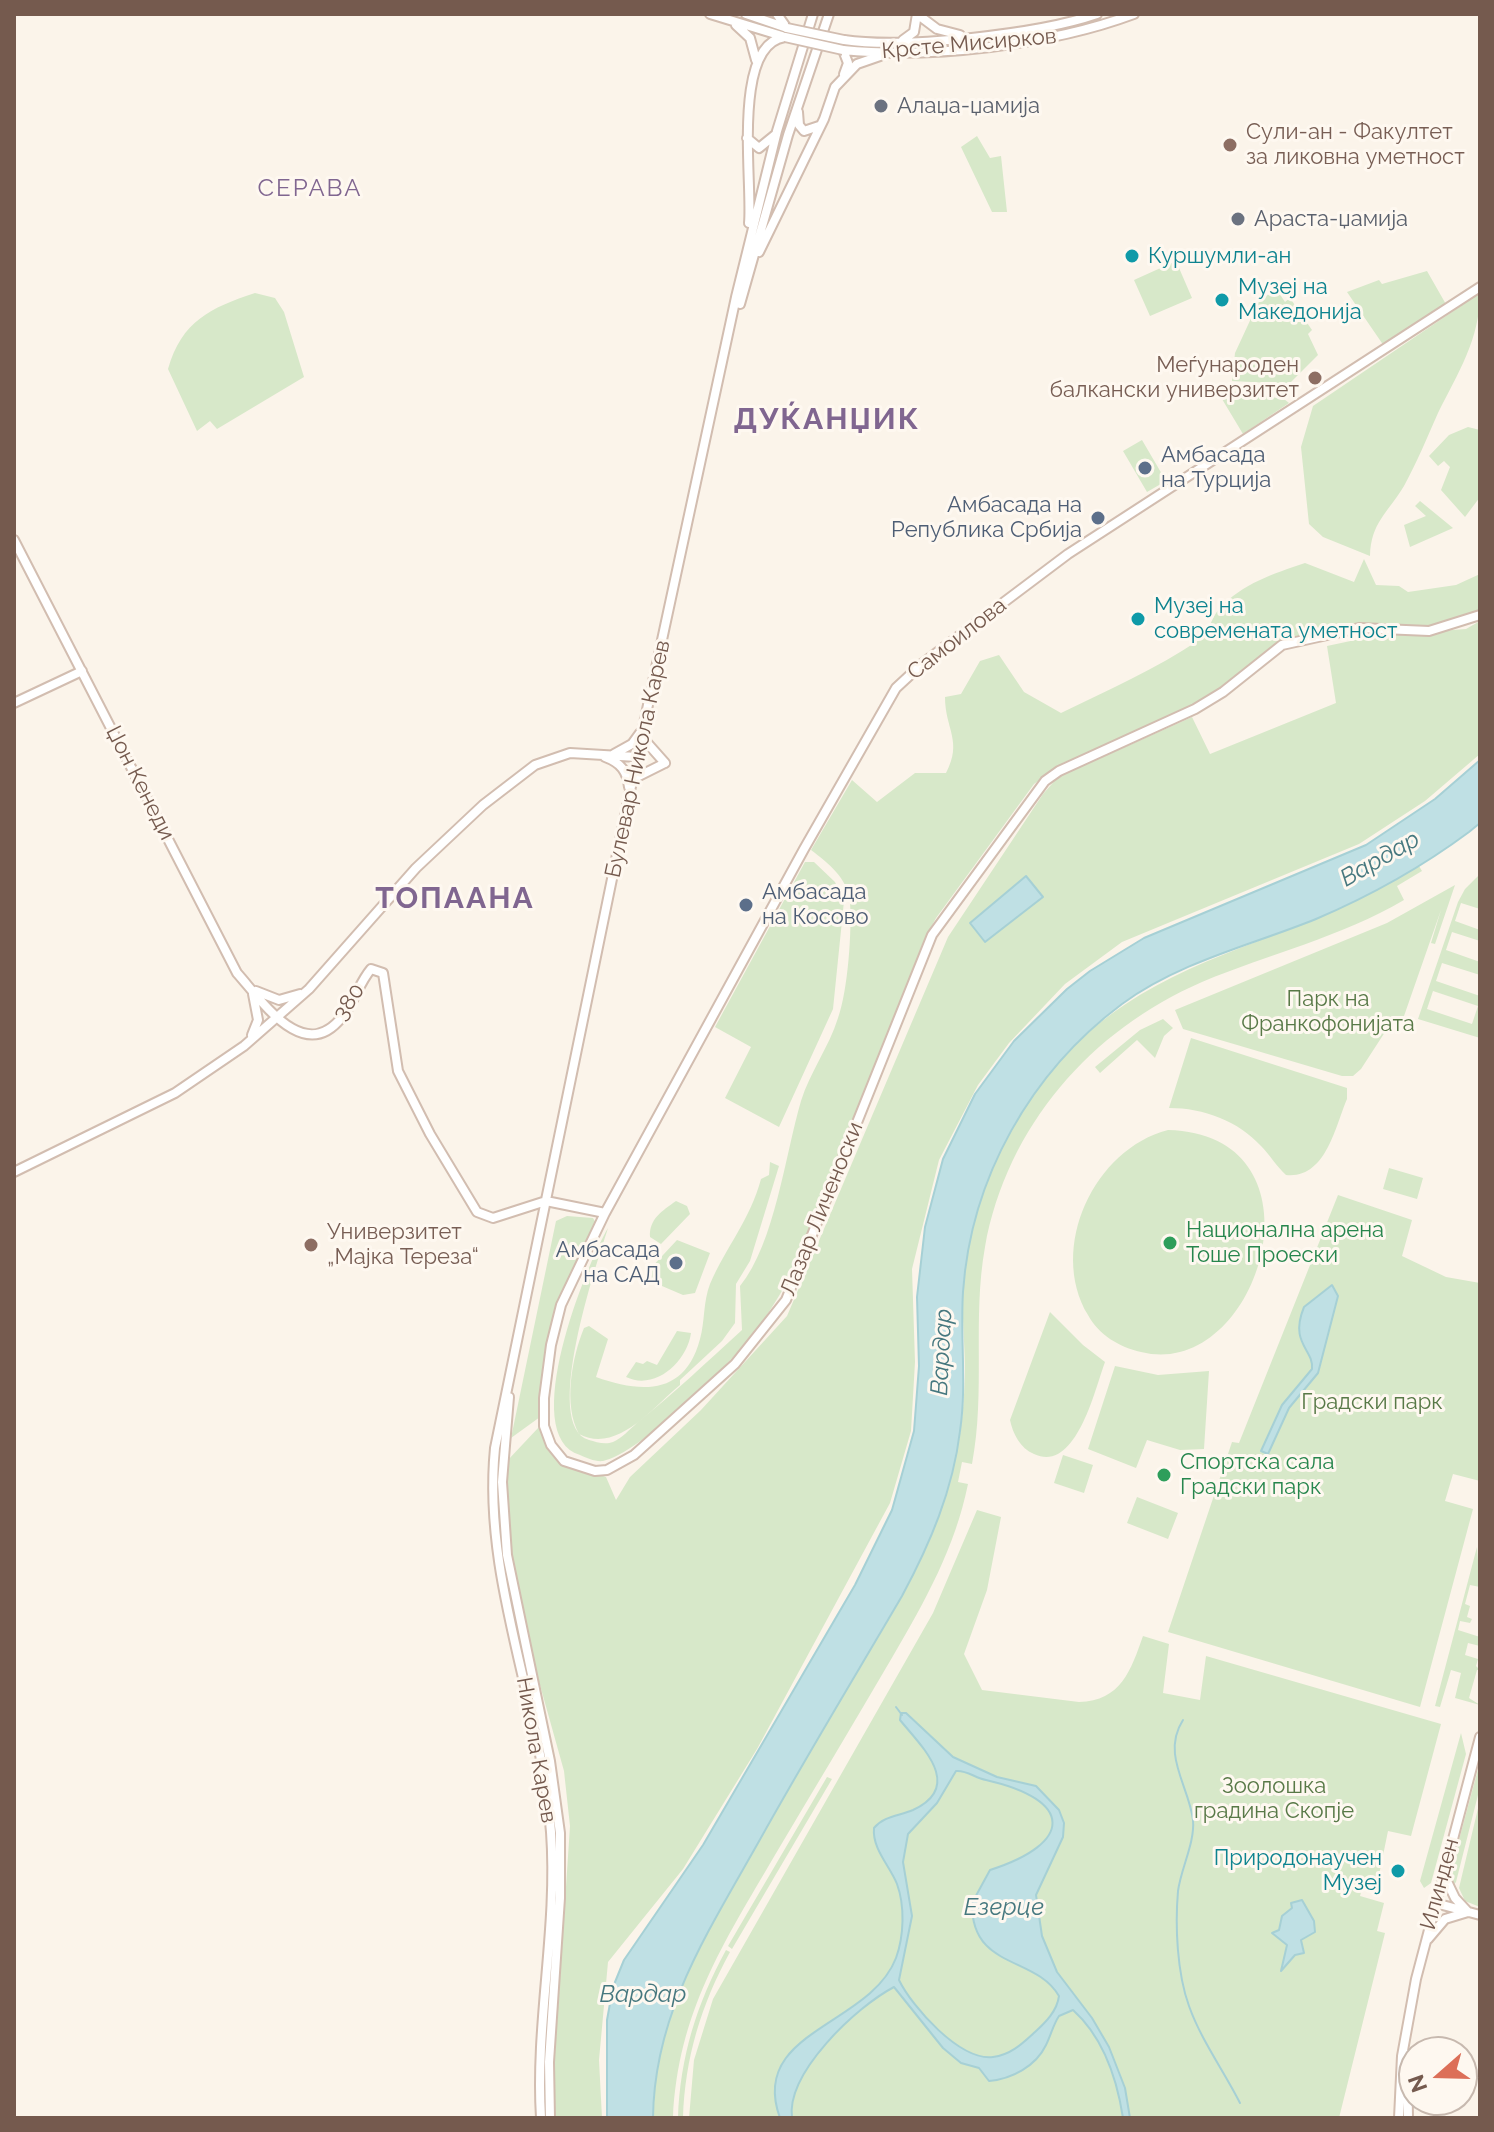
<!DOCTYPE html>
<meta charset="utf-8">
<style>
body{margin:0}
#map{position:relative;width:1494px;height:2132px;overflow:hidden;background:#fbf4ea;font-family:Raleway,sans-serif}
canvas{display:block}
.frame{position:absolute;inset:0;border:16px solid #755a4e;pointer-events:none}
.north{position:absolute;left:1398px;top:2036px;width:80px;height:80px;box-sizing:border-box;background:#fef8f0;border:2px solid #c7b9af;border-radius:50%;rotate:250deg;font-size:22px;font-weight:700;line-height:32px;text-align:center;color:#755a4e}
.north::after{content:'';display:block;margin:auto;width:28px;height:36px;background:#dc6f58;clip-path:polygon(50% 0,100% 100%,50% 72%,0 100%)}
</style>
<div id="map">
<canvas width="1494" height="2132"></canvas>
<div class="frame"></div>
<div class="north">N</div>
</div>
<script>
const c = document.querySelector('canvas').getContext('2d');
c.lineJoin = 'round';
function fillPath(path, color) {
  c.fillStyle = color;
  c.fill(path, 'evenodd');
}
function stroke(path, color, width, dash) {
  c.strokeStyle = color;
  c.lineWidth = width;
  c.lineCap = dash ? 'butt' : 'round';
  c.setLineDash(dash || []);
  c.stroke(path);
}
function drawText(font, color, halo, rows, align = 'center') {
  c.font = font + ' Raleway,sans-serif';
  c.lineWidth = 6;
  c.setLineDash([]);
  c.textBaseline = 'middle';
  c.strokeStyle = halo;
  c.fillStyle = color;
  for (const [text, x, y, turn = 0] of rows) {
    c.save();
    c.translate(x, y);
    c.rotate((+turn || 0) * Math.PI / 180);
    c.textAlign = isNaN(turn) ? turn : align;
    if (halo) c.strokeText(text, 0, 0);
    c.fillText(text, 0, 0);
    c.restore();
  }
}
const green = new Path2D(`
 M977 136 990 158 1001 156 1007 212H992L961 147Z
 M1176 261 1192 298 1150 316 1134 280Z
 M1427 271 1447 306 1386 349 1347 292 1379 280 1382 284Z
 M1277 290 1285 302 1290 298 1312 330 1308 334 1318 355 1289 384 1232 381 1235 353 1260 299Z
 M255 293 275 298 284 312 304 377 217 429 210 421 197 431 168 369C182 321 210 308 255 293Z
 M1480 293C1480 339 1458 373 1438 413 1427 438 1417 462 1404 486 1388 513 1371 522 1370 556L1323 537 1309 524 1301 447 1313 406Z
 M1216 389 1284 399 1289 403 1243 434Z
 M1468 427 1480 430V497L1465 517 1441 490 1450 467 1444 461 1438 466 1429 456 1449 435Z
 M1142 440 1166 481 1147 492 1123 451Z
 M1420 501 1453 528 1410 547 1404 525 1426 516 1415 506Z
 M1364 559 1376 585 1399 586 1408 592 1456 585 1480 574V612L1426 632 1466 629 1480 621V754L1425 801 1359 844 1122 942 1065 984 1009 1043 978 1085 939 1160 912 1269 915 1362 911 1431 890 1503 757 1749 683 1869 608 1962 599 2060 602 2118H555L552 2099 570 1826 564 1771 519 1610 504 1495 507 1461 539 1427 559 1461 606 1477 616 1500 630 1477 701 1410 787 1316 948 937 1043 794 1058 777 1192 717 1210 754 1336 703 1327 646 1374 636 1418 633 1350 625 1279 643 1210 696 1149 728 1063 763 1034 784 936 918 922 945 804 1250C789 1279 774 1307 754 1333 731 1364 639 1454 603 1461 596 1462 586 1458 580 1455 517 1436 586 1265 608 1228 597 1263 541 1426 589 1440 596 1442 605 1445 613 1442 621 1439 630 1429 637 1423 673 1394 707 1362 742 1330L740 1286C775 1243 785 1155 801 1101 810 1072 829 1047 838 1018 848 990 852 931 850 902 847 877 829 864 811 850L852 780 877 802 915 773H946C963 741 945 729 945 697L961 694 980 661 999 655 1024 692 1061 713C1108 690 1156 669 1199 640 1209 633 1211 618 1219 609 1243 583 1273 574 1305 563L1354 582Z
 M805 862H814L835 882 844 901 833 1009 779 1127 725 1098 751 1047 715 1027Z
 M1419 866 1422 871 1397 886 1404 900C1341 937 1269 954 1202 982 1091 1030 1007 1126 985 1247 972 1319 986 1392 972 1464L962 1462 958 1482 968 1484C955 1548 925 1601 893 1656 854 1723 814 1789 775 1855 723 1944 678 2012 673 2118H653C654 2021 699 1945 746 1863 780 1804 814 1744 849 1685 880 1634 913 1583 935 1526 955 1478 964 1425 965 1372 965 1346 962 1320 963 1294 969 1212 999 1133 1052 1070 1125 983 1213 960 1314 919 1351 905 1385 886 1419 866Z
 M1480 874V909L1461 903 1455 921 1480 930V941L1452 932 1446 950 1480 962V975L1442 963 1436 981 1480 996V1038L1418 1019 1458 902 1465 889ZM1433 991 1478 1006 1472 1024 1427 1009Z
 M1455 885 1435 944 1431 943 1441 910 1404 1016 1387 1029 1361 1069 1353 1076H1342L1183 1029 1175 1010 1387 923Z
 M1163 1019 1173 1028 1164 1036 1155 1058 1137 1040 1100 1073 1095 1067 1140 1030Z
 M1191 1038 1347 1088V1099C1335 1127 1326 1179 1286 1175 1277 1167 1270 1155 1261 1146 1238 1121 1204 1108 1169 1108Z
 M1168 1130C1334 1134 1260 1382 1141 1352 1119 1347 1099 1335 1088 1315 1048 1248 1094 1149 1168 1130Z
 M770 1162 779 1166 750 1261 736 1284 735 1323 722 1341 680 1380V1385C652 1408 617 1454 579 1434 563 1405 572 1357 584 1328L589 1326 608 1339 596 1377C641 1393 685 1396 700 1339 705 1321 703 1302 710 1284 726 1247 750 1220 761 1179L769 1175Z
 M1389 1168 1423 1178 1417 1199 1383 1189Z
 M1338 1195 1412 1220 1402 1256 1446 1277 1480 1283V1481L1453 1474 1445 1501 1473 1509 1420 1707 1168 1632 1232 1442 1239 1443Z
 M676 1201 687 1206 690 1214 661 1244 650 1237C649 1219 662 1211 676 1201Z
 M567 1216 593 1218 597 1225 557 1308 540 1417 511 1438 556 1221Z
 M677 1240 710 1253 695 1293 683 1295 648 1280 649 1270Z
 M1050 1312 1083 1345 1105 1362C1095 1389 1076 1474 1034 1454 1020 1448 1013 1434 1010 1420Z
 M677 1331 691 1333C687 1362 655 1391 626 1377L636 1362 643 1364 647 1361 657 1365Z
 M1115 1366 1158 1375 1209 1371 1204 1449 1180 1450 1147 1440 1136 1468 1088 1449Z
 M1063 1455 1093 1465 1084 1493 1054 1483Z
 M1137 1497 1178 1513 1168 1539 1127 1523Z
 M977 1510 1001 1517 987 1590 964 1654 982 1690 1079 1702C1121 1701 1131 1670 1143 1636L1169 1644 1163 1693 1200 1700 1206 1656 1441 1724 1411 1836 1388 1831 1378 1880 1365 1877 1360 1896 1384 1903 1377 1931 1385 1933 1339 2118H689L694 2060 713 1999 933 1613Z
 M1477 1547 1480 1587 1470 1585 1465 1604 1470 1606 1467 1617 1472 1619 1470 1623 1460 1621 1458 1630 1480 1637V1646L1468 1643 1465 1655 1478 1659 1476 1666 1480 1670H1477L1469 1698 1480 1705 1455 1698 1461 1673 1451 1670 1440 1707 1435 1706Z
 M1461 1733 1466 1754 1431 1883 1424 1888 1420 1881Z
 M1480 1762V1787L1456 1882 1451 1888 1450 1873Z
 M827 1777 832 1779 732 1949 728 1946Z
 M1480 1800 1479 1897 1480 1907 1465 1901 1459 1888Z
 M726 1950 730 1952C701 2005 685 2058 683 2118H678C680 2057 697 2003 726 1950Z`);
const water = new Path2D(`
 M1480 760V823L1469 832C1422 867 1370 896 1316 919 1252 945 1179 962 1122 1004 1031 1072 971 1177 963 1292 960 1338 967 1384 960 1431 953 1490 930 1544 902 1596 854 1678 804 1760 758 1843 708 1932 654 2013 653 2118H607V2020L613 1987 624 1960 703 1845 855 1585 892 1510 914 1431 919 1366 917 1297 925 1227 943 1159 975 1094 1014 1041 1067 989 1090 971 1144 938 1366 845 1435 799Z
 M1026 876 1043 897 985 942 970 923Z
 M1332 1285 1338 1296 1318 1373 1289 1408 1268 1454 1261 1451 1282 1405 1312 1369C1314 1349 1289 1344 1304 1307Z
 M901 1713H906L953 1757 997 1777 1036 1786 1059 1810 1064 1823 1063 1837 1036 1895 1042 1936 1057 1972 1092 2018 1109 2047 1125 2088 1130 2118H1123C1117 2079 1103 2037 1073 2010L1059 2016C1053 2025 1051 2035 1046 2045 1036 2066 1012 2079 989 2081L979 2068 961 2063 943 2048 894 1987C856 2007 786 2073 792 2118H780C748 2031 870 2026 896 1958 904 1936 905 1906 897 1884 890 1866 872 1849 874 1828 884 1816 899 1816 913 1810 965 1786 921 1746 900 1720ZM956 1771C967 1770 975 1778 986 1780 1074 1800 1074 1843 990 1870L972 1903C971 1970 1035 1955 1059 1996 1057 2011 1046 2022 1035 2032 1023 2043 1011 2055 993 2057 960 2061 912 2007 899 1980L912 1916 903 1862 908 1834 937 1803Z
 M1302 1900 1314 1921 1315 1932 1301 1940 1304 1953 1295 1955 1281 1971 1287 1945 1272 1933 1279 1930 1282 1916 1292 1908 1291 1903Z`);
const stream = new Path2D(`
 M896 1707 902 1715
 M1183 1720C1161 1754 1189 1786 1193 1820 1195 1843 1181 1868 1178 1891 1175 1926 1177 1973 1189 2006 1201 2040 1224 2071 1240 2103`);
const secondary = new Path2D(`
 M710 14 782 36
 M746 14 787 28
 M777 14 786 27
 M917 14 937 29 960 35
 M736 25 750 38 756 60
 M844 40C905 49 1039 34 1097 14
 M903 40 914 32 917 14
 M844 74 848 63 843 50C931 59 1051 45 1134 14
 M798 112 799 125 804 131 819 126
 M747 138 759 148 775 135
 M749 223C753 184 731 44 785 37
 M759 252 824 119 835 87 857 64 880 56
 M1480 287 1068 554 923 663 896 688 804 849 605 1213 561 1305 551 1345 544 1398V1426L551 1445 564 1461 595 1471 607 1470 634 1455 735 1364 786 1300 932 935 1045 781 1059 771 1195 709 1223 692 1282 645 1359 628 1429 631 1480 615
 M740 304 788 135 829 14
 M14 540 237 973C263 1002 304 1065 342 1017 354 1003 359 983 371 969L383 973 398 1071 430 1134 477 1212 493 1218 546 1201 605 1213
 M14 703 82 671
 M641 736 665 763
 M614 754 632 744 640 733
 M605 757C621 763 627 771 629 787
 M633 779 665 763
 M256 991 279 1000 300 994
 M252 1035 258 1020 253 994
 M14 1172 175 1093 244 1046 309 989 416 868 483 805 535 765 570 753 637 757
 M509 1397 502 1482 507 1555 550 1761 560 1833V1898L549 2062 550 2118
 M1443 1873 1455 1898 1468 1912
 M1435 1903 1480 1915
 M1428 1939 1445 1919 1468 1912
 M1407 2054 1408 2118
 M541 2118C535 2023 558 1928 551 1832 541 1703 482 1579 495 1448L643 728 736 297 777 131 813 14
 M1399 2118 1402 2056 1416 1979 1480 1737`);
const secondaryBridge = new Path2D(`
 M787 28 844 40
 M785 37 843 50`);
const markers = [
 [881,106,8,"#6b7280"],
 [1230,145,8,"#8d6e63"],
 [1238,219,8,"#6b7280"],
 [1132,256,8,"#0f9aa8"],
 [1222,300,8,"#0f9aa8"],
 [1315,378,8,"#8d6e63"],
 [1145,468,8,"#5c6f8a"],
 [1098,518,8,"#5c6f8a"],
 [1138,619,8,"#0f9aa8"],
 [746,905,8,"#5c6f8a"],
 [1170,1243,8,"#2e9e5b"],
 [311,1245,8,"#8d6e63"],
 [676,1263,8,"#5c6f8a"],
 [1164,1475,8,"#2e9e5b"],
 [1398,1871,8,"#0f9aa8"]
];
const streetNames = [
 ["Крсте Мисирков",969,44,-5],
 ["Самоилова",957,639,-38],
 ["Булевар Никола Карев",638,759,-78],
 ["Џон Кенеди",140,783,63],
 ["380",349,1002,-57],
 ["Лазар Личеноски",822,1209,-68],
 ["Никола Карев",536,1750,80],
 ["Илинден",1440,1884,-75]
];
const worshipNames = [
 ["Алаџа-џамија",897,106],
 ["Араста-џамија",1254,219]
];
const educationNames = [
 ["Сули-ан - Факултет",1246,132],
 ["за ликовна уметност",1246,157],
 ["Меѓународен",1299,365,"right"],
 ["балкански универзитет",1299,390,"right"],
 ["Универзитет",327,1232],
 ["„Мајка Тереза“",327,1257]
];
const cultureNames = [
 ["Куршумли-ан",1148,256],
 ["Музеј на",1238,287],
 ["Македонија",1238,312],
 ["Музеј на",1154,606],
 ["современата уметност",1154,631],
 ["Природонаучен",1382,1858,"right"],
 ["Музеј",1382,1883,"right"]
];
const serviceNames = [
 ["Амбасада",1161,455],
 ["на Турција",1161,480],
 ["Амбасада на",1082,505,"right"],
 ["Република Србија",1082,530,"right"],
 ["Амбасада",762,892],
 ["на Косово",762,917],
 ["Амбасада",660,1250,"right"],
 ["на САД",660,1275,"right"]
];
const parkNames = [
 ["Парк на",1328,999],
 ["Франкофонијата",1328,1024],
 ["Градски парк",1372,1402],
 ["Зоолошка",1274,1786],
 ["градина Скопје",1274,1811]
];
const leisureNames = [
 ["Национална арена",1186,1230],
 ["Тоше Проески",1186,1255],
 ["Спортска сала",1180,1462],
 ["Градски парк",1180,1487]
];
const neighbourhoodNames = [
 ["СЕРАВА",310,189]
];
const waterNames = [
 ["Вардар",1380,859,-30],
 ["Вардар",942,1352,-87],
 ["Езерце",1004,1908],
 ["Вардар",643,1995]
];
const districtNames = [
 ["ДУЌАНЏИК",827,420],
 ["ТОПААНА",455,899]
];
fillPath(green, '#d7e8c9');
fillPath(water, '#bfe0e4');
stroke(water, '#a6d0d5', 2);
stroke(stream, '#a6d0d5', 2);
stroke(secondary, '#d2bdb0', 12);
stroke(secondary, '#fff', 8);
stroke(secondaryBridge, '#d2bdb0', 12, []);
stroke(secondaryBridge, '#fff', 8);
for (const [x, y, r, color] of markers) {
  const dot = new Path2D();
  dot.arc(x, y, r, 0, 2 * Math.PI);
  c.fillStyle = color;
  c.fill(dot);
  stroke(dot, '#fef8f0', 3);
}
drawText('22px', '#755a4e', '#fef8f0', streetNames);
drawText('22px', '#5b616d', '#fef8f0', worshipNames, 'left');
drawText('22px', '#785e54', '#fef8f0', educationNames, 'left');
drawText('22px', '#0d838f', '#fef8f0', cultureNames, 'left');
drawText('22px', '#4e5e75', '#fef8f0', serviceNames, 'left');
drawText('22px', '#587947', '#fef8f0', parkNames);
drawText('22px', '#27864d', '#fef8f0', leisureNames, 'left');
c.letterSpacing = '2px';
drawText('24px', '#806690', '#fef8f0', neighbourhoodNames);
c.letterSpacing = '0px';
drawText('italic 24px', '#46787f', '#fef8f0', waterNames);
c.letterSpacing = '2px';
drawText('bold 30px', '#806690', '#fef8f0', districtNames);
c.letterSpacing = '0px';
</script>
